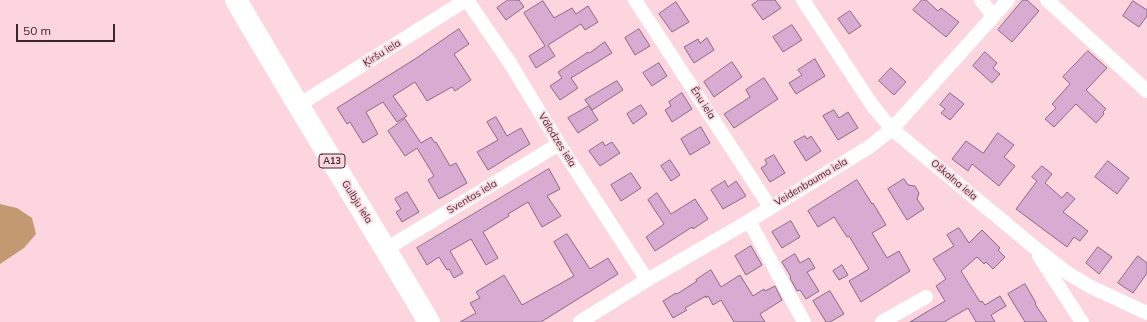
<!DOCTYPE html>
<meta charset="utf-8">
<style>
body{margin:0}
#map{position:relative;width:1147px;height:322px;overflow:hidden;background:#fdd5de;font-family:Mulish,sans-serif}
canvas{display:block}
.scale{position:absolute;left:16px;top:24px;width:99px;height:18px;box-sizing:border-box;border:2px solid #37282b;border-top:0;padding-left:5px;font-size:12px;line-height:14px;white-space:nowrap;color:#37282b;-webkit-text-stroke:3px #fdd5de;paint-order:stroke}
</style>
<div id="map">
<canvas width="1147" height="322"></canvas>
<div class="scale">50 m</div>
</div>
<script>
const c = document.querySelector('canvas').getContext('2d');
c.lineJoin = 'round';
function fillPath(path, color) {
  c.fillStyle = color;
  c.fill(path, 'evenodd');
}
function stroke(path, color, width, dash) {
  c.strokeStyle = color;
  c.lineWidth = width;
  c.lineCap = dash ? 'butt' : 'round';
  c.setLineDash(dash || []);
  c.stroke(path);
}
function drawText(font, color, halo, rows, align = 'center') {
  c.font = font + ' Mulish,sans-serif';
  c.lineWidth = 3.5;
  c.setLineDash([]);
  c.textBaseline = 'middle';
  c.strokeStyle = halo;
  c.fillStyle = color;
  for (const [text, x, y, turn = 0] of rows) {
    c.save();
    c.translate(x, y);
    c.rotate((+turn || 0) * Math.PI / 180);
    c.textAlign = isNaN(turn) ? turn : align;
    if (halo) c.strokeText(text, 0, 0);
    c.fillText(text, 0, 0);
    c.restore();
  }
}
const forest = new Path2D(`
 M0 204 17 208 32 218 36 234 24 248 0 264Z`);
const building = new Path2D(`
 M508 0H519L524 7 506 20 497 8Z
 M759 0H775L781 8 763 20 752 5Z
 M922 0H926L938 11 941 8 959 22 946 37 913 10Z
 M1023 0H1027L1039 11 1012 42 998 30Z
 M543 1 554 18 572 8 576 14 588 6 598 22 585 30 581 24 548 45 555 56 536 68 529 56 545 46 524 13Z
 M1133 1 1147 10V16L1139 27 1123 16Z
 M676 2 689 22 672 32 659 14Z
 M850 11 861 26 849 34 838 19Z
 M792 25 802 40 783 52 773 37Z
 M459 29 469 44 454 54 471 80 455 91 452 87 427 101 415 82 393 96 407 116 397 122 383 102 366 112 378 134 363 143 350 122 347 124 337 108 415 59Z
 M639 29 650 46 635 55 625 38Z
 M707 38 714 50 694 63 684 47 698 39 700 43Z
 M605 42 612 53 571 78 578 88 560 100 550 86 562 78 558 72 588 52 589 53Z
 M1088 51 1107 68 1086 90 1106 109 1103 112 1104 114 1096 123 1076 104 1054 127 1045 119 1056 108 1052 104 1070 84 1063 77Z
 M985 52 997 63 993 68 1000 74 992 83 973 66Z
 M815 59 825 76 796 94 789 83 802 75 798 70Z
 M732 62 742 77 714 97 704 82Z
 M659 63 667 76 652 86 643 73Z
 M891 68 906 82 894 95 879 81Z
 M764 78 778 99 734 128 724 114 750 97 746 90Z
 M617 81 623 90 592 110 585 100Z
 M682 93 692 109 672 122 665 110 671 106 669 102Z
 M950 93 964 104 950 120 941 113 945 109 940 105Z
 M641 105 647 114 633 124 627 114Z
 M589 106 598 120 578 133 568 118Z
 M834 110 839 118 848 112 858 128 838 140 823 116Z
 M496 117 507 136 521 128 530 144 488 170 477 152 498 140 487 122Z
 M405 119 421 143 431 137 435 143 436 142 450 166 456 163 467 183 439 199 428 180 434 176 417 148 405 156 388 131Z
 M701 127 710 143 690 155 681 139Z
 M998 133 1014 145 1004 157 1015 166 999 186 972 164 968 171 952 159 966 141 983 153Z
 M805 136 807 139 811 136 821 151 806 161 794 142Z
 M603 142 605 146 612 142 620 153 600 166 589 151Z
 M774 155 785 173 770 182 761 168 767 164 765 160Z
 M670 160 680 175 671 181 661 166Z
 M1108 161 1129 178 1117 194 1095 177Z
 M1042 166 1052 174 1045 183 1062 198 1067 192 1075 199 1063 212 1088 231 1080 241 1074 237 1067 247 1016 209 1037 181 1032 177Z
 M549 169 560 189 547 196 561 216 542 227 528 202 508 214 509 216 483 232 498 258 486 265 471 239 450 251 463 273 454 278 449 269 447 270 439 257 427 265 417 248Z
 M631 173 641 188 621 201 611 185Z
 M904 179 908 185 915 186 919 193 917 199 924 209 907 220 888 189Z
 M857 180 872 204 873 203 886 225 872 233 887 258 899 251 910 271 861 302 849 281 869 269 849 236 847 237 834 217 818 227 808 211Z
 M725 181 728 187 736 181 746 196 723 209 711 190Z
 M407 192 419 212 402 222 396 212 401 209 395 199Z
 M657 193 671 214 695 199 708 219 693 229 692 227 655 251 646 237 664 224 648 200Z
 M791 221 800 237 782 248 772 232Z
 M959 228 969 243 982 230 1000 248 998 250 1005 257 993 269 986 262 984 264 977 257 961 271 980 302 982 301 985 305 1000 296 1006 306 991 315 995 322H976L968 308 944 322H910L945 301 936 286 946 279 933 259 954 246 947 235Z
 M567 234 590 269 608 258 618 274 541 322H460L476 313 470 303 480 298 476 292 504 275 522 305 574 276 554 242Z
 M751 246 762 265 746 275 735 256Z
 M1098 247 1112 257 1099 274 1086 263Z
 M795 254 800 263 809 258 815 268 807 272 819 291 806 299 800 290 797 291 790 278 791 277 782 262Z
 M1138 256 1147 263V273L1133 293 1118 283Z
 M842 265 848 275 839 280 833 271Z
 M711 270 721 287 740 275 753 296 764 289 765 291 775 286 782 300 760 314 765 322H734L721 300 713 305 708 296 706 298V296L685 308 687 310 673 318 663 301 676 293 677 294 697 281 696 280Z
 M1025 284 1036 303 1035 304 1047 322H1025L1008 294Z
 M830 291 844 314 830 322H826L813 301Z`);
const street = new Path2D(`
 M467 0 510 63 559 144 647 280
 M635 0 770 207
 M803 0 872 105 892 129 1034 247 1069 274 1091 287 1147 313
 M981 0 993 16
 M1047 0 1147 91
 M297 106 466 0
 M749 221 804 322
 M386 249 559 144
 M1039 256 1082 322
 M580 322 647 280 749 221 869 147 892 129 1008 0
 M882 322 926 297`);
const primary = new Path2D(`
 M236 0C299 108 365 214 429 322`);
const shields = [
 [332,161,26]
];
const shieldNames = [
 ["A13",332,161]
];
const streetNames = [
 ["Ķiršu iela",382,53,-32],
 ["Ēnu iela",703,103,57],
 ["Vālodzes iela",557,140,58],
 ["Oškalna iela",954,180,40],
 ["Veidenbauma iela",811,182,-31],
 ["Sventas iela",472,197,-31],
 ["Gulbju iela",357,202,58]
];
fillPath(forest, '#c29971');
fillPath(building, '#d8abd2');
stroke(building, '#876c83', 1);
stroke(street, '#fff', 14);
stroke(primary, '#fff', 22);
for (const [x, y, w] of shields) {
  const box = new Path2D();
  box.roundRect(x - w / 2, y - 7, w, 14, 3);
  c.fillStyle = '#fdd5de';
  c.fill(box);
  stroke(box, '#37282b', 1);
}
drawText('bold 9px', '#37282b', null, shieldNames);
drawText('10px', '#37282b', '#fdd5de', streetNames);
</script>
